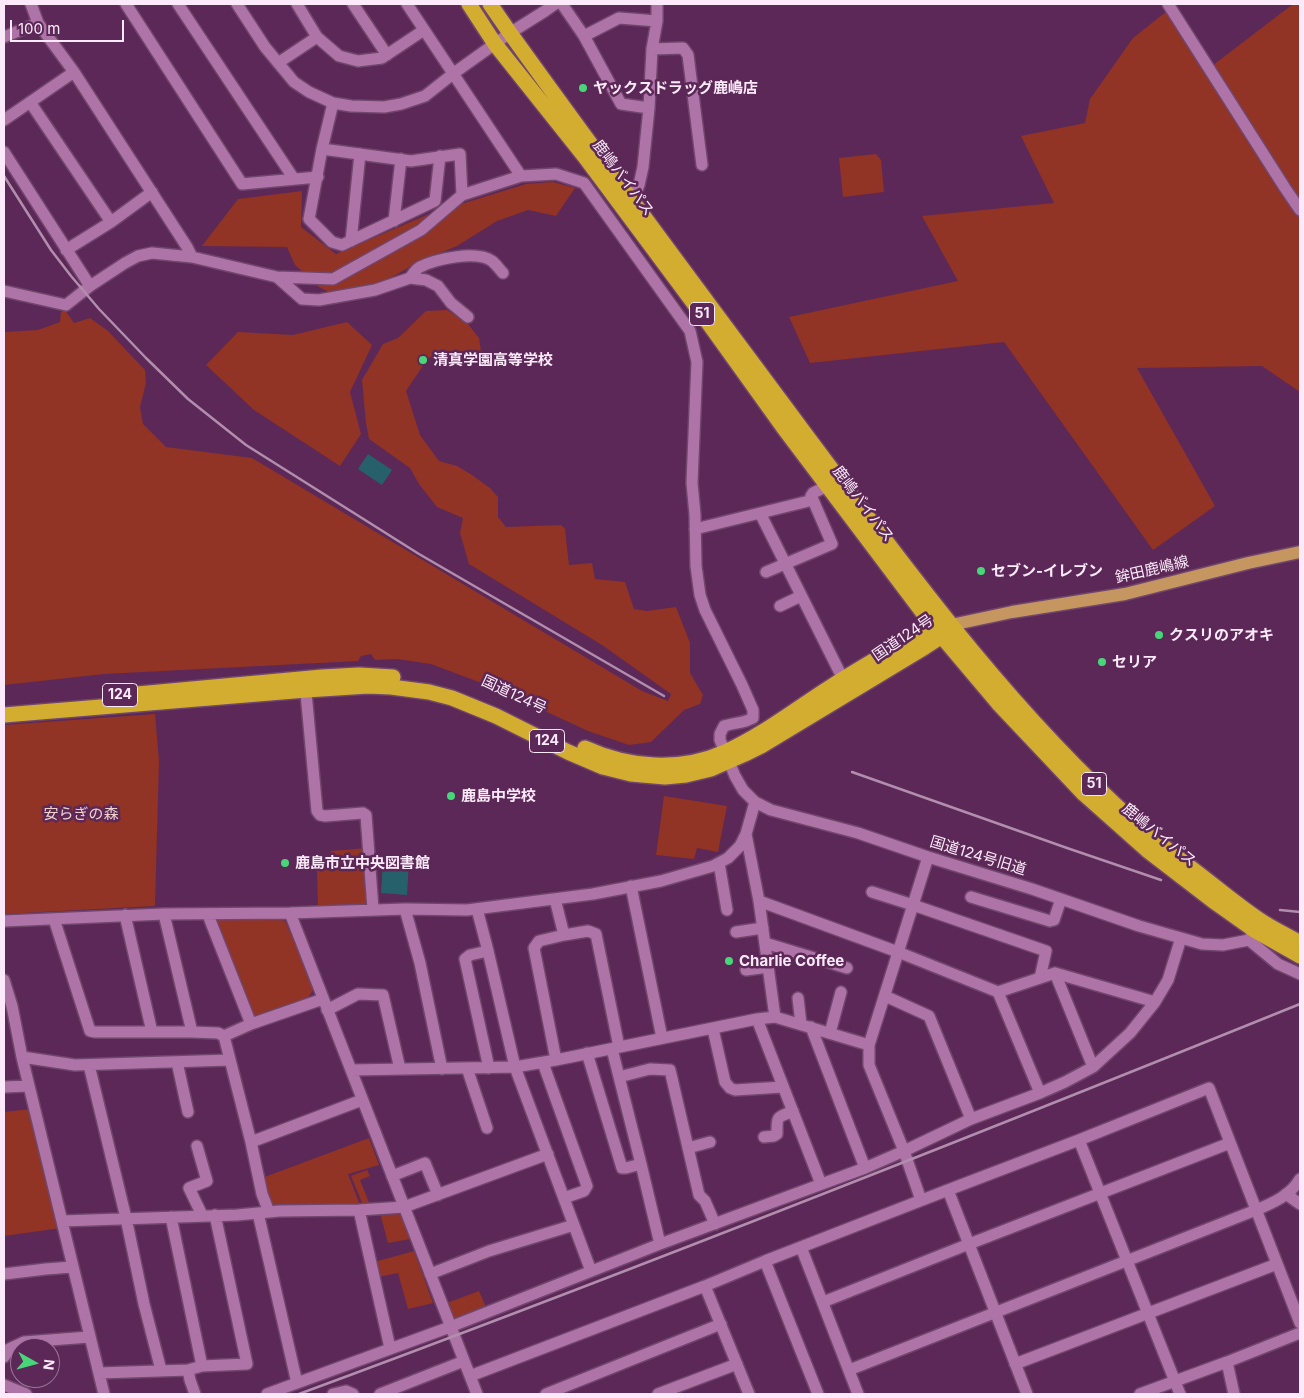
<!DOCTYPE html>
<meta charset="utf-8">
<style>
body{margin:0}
#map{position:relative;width:1304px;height:1398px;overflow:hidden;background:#5c2857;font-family:Inter,sans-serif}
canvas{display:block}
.frame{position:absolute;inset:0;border:5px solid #fce9f9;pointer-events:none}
.north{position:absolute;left:10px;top:1338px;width:50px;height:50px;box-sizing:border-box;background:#5c2857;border:1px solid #9c7598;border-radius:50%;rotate:97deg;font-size:14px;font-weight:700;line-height:20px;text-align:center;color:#fce9f9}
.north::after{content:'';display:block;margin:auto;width:18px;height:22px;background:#47d779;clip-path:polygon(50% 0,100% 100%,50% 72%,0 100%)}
.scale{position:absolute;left:10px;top:20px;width:114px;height:22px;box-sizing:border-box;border:2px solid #fce9f9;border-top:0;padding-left:6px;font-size:15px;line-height:18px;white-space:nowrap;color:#fce9f9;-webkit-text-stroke:4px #5c2857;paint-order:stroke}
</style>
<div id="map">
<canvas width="1304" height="1398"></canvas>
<div class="frame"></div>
<div class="north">N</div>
<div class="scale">100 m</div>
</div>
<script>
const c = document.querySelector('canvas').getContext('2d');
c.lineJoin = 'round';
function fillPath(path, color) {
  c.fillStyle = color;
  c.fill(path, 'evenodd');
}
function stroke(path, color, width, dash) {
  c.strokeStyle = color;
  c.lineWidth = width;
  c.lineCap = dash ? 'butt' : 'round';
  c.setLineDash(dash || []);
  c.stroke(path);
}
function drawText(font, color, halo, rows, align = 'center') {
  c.font = font + ' Inter,"Noto Sans JP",sans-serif';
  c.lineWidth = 5;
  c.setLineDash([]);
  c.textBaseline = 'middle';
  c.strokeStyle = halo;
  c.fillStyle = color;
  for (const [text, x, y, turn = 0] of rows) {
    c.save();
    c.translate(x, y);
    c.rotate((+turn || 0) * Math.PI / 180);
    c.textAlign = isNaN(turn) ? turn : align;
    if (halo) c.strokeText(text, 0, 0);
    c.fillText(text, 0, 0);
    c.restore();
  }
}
const green = new Path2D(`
 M1293 4H1300V392L1262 366 1137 368 1215 506 1153 550 1004 342 810 363 789 317 958 281 922 216 1054 203 1021 136 1085 123 1090 99 1133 38 1167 11 1204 72Z
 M876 154 881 160 884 192 843 197 839 158Z
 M553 182 575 188 556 216 528 210 497 221 457 246 420 261 352 300 343 299 319 287 295 265 287 247 202 246 238 199 302 191 301 227 336 254 429 214 526 184Z
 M65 310 74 323 90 318 108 331 145 370 146 383 140 407 143 424 166 447 252 458 642 691 668 701 671 694 602 645 469 564 460 533 463 518 437 507 419 484 410 468 369 439 366 423 362 380 383 344 398 338 426 311 447 310 468 324 479 338 481 351 476 363 471 362 470 355 435 353 426 361 406 391 420 435 439 461 457 466 472 475 490 488 498 497V517L506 527 561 525 565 529 569 565 592 563 595 579 625 582 634 609 647 611 676 607 690 643V673L703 695 700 704 684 710 651 742 629 745 588 731 495 688 431 664 397 659 375 660 371 654 361 656 358 661 104 674 4 685V332L38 330 60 322 61 312Z
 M347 322 372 345 350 392 361 434 340 466 254 410 206 365 238 332 293 335Z
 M155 714 159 761 155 906 4 914V725Z
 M664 796 727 806 718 852 697 848 694 859 656 855Z
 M367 848 371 904 318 907 317 871 322 860 328 857 331 851Z
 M212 917 276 918 285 921 301 956 313 990 308 998 253 1020Z
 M31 1109 61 1228 4 1236V1112Z
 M369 1138 379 1165 348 1174 360 1205 271 1207 262 1178Z
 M367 1170 370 1176 360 1180 370 1205H363L351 1176Z
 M401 1210 410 1239 388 1243 380 1213Z
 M414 1251 433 1303 408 1309 398 1273 378 1277 374 1262Z
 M479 1291 487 1309 454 1322 444 1304Z`);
const water = new Path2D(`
 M368 454 392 470 382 485 358 469Z
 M383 861 409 862 407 895 381 893Z`);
const minor = new Path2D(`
 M31 4 38 23 74 72 187 247 192 257
 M126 4 242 184 318 177
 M178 4 294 179
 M237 4 265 47 294 82 309 92 333 103 351 106 384 107 401 104 425 96 454 73 510 33 545 11 555 4
 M297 4 317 37 339 56 358 61 382 58 424 30
 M353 4 387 55
 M407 4 521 176
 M562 4 584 36 621 104 649 108
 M1168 4 1285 188 1300 210
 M584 36 619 18 657 21
 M4 37 38 23
 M652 49 683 48 688 55 702 165
 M278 63 317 37
 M30 102 111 222
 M333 103 322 149 309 219 332 242 342 245 435 201 440 156
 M4 120 74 72
 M322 149 411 161 460 154 462 195
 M4 152 90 286
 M631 200 635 195 639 185 643 167 649 108 652 49 657 21V4
 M394 221 401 159
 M351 241 360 154
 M66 250 111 222 152 192
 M277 277 302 299 319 300 375 290 410 278 426 280 438 286 451 303 468 317
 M410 278C413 274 416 269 420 267 436 259 476 250 492 261 496 264 499 269 503 273
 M4 291 66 305 90 286 125 263 138 256 152 253 192 257 277 277 333 279 421 230 462 195 521 176 556 174 584 183 690 331 697 362 692 483 695 515 696 566 700 595 705 610 742 685 753 710V718C742 724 736 722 724 726L720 734V740L735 776 743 790 755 802 771 810 858 833 928 857 1032 889 1139 926 1202 944 1223 945 1249 940
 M813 500 811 496 813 493 827 486
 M761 515 839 671
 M695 529 813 500 832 544 766 572
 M780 606 801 596
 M305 682 317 811 320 815 325 816 363 813 366 815 373 909
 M746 834 759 901 775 1017
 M719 863 727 910
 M631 886 662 1038
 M872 892 913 905 1046 951 1040 978
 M971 897 1050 921 1054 920 1061 899
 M555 899 564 935
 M759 901 898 952 998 992 1055 973 1155 1002
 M405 909 420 963 442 1069
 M477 909 488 951 470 955 465 959 489 1068
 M290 913 477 1394
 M164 914 192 1032
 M125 915 152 1032
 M208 915 251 1024
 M54 919 90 1031 95 1032H192L218 1033 224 1036 251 1142 262 1194 269 1212 279 1211 359 1210 404 1207 548 1154
 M4 921 164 914 290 913 405 909 467 910 593 894 661 881 713 866 728 858 740 846 746 834 755 802
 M736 932 763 928
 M1252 934 1249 940 1278 964 1300 974
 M765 943 847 968
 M488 951 515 1067 591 1271
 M746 970 768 967
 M1055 973 1093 1067
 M4 980 12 1006 22 1057 104 1394
 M998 992 1040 1093
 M885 996 929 1016 971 1119
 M798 998 801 1024
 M327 1010 358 994 383 995 400 1069
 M757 1019 821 1184
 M811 1027 865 1168
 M713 1029 725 1082 730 1088 735 1090 783 1087
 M830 1033 841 992
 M224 1036 251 1024 323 999
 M612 1049 641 1164
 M587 1053 622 1168H626L641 1164 660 1244
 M22 1057 75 1065 230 1060
 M556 1060 534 948 539 941 564 935 588 931 596 934 619 1047
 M177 1062 188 1112
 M543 1063 587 1186 584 1191 564 1198
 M89 1065 126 1218 144 1304 161 1370
 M467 1068 487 1128
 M351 1070 515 1067 556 1060 757 1019 775 1017 869 1045
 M619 1077 650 1069 670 1070 699 1195 705 1201 715 1224
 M4 1087 29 1086
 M764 1137 774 1136 777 1134C777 1116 776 1118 793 1111
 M1079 1140 1180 1394
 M251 1142 362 1100
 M197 1146 207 1181 189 1188 202 1215
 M688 1148 710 1142
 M392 1176 425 1163 438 1195
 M948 1190 1027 1394
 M1286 1194 1300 1204
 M921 1200 904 1151 869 1065V1045L928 857
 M359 1210 390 1348
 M258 1213 297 1383
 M171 1217 202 1366
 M62 1221 237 1215 269 1212
 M801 1247 858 1394
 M765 1261 818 1394
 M4 1274 46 1269 72 1267
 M430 1274 489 1251 574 1225
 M705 1286 749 1394
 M823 1302 969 1244 1230 1143
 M4 1357 9 1349 24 1342 89 1337
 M1227 1362 1234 1394
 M1015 1364 1277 1264
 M188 1370 202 1366 247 1364 215 1215
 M849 1370 1256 1210C1273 1203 1291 1195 1300 1179
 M99 1373 188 1370 190 1380 195 1394
 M470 1376 705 1286 765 1261 948 1190 1079 1140 1209 1088 1300 1323
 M4 1385 26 1394
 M267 1394 450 1327 660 1244 865 1168 904 1151 971 1119 1040 1093 1065 1082 1093 1067 1130 1033 1155 1002 1168 980 1181 938
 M333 1394 346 1391 353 1394
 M380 1394 464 1361
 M546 1394 721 1324
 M658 1394 737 1364
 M1140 1394 1227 1362 1300 1333`);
const major = new Path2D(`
 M951 625 1012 612 1125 594 1248 563 1300 552`);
const highway = new Path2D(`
 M469 4 495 44 585 157 707 321 783 427 933 626 998 703 1084 794 1147 850 1216 903 1254 930 1300 956
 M490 4 510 33C606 167 705 299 803 431 905 567 1006 707 1133 821 1153 839 1174 855 1195 871 1216 887 1236 904 1258 919 1271 928 1286 935 1300 943
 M127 695 322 677 359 675 393 677
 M4 715 306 690 368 686 391 687 429 692 452 698 496 716 568 752 603 767 631 774 665 777 686 775 711 769 745 754 761 746 925 647 942 636 947 630
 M585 748C629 768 680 772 725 752 763 735 797 708 832 686 865 665 899 646 933 626L942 625`);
const rail = new Path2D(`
 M4 176 51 250 71 276 99 309 146 358 188 399 246 445 419 554 664 696
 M852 772 1067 848 1161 880
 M1280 910 1300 912
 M299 1394C635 1270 968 1138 1300 1004`);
const markers = [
 [583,88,5,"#47d779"],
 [423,360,5,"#47d779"],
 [981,571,5,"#47d779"],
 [1159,635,5,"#47d779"],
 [1102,662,5,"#47d779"],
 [451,796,5,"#47d779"],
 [285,863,5,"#47d779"],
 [729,961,5,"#47d779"]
];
const shields = [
 [702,314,25],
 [120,695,35],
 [547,741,35],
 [1094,784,25]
];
const shieldNames = [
 ["51",702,314],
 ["124",120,695],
 ["124",547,741],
 ["51",1094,784]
];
const poiNames = [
 ["ヤックスドラッグ鹿嶋店",593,88],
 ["清真学園高等学校",433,360],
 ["セブン-イレブン",991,571],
 ["クスリのアオキ",1169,635],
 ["セリア",1112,662],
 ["鹿島中学校",461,796],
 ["鹿島市立中央図書館",295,863],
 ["Charlie Coffee",739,961]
];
const streetNames = [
 ["鹿嶋バイパス",623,178,53],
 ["鹿嶋バイパス",863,504,53],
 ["鉾田鹿嶋線",1152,570,-13],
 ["国道124号",903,638,-34],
 ["国道124号",514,695,25],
 ["鹿嶋バイパス",1159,835,39],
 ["国道124号旧道",978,856,17]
];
const parkNames = [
 ["安らぎの森",81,814]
];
fillPath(green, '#913325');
fillPath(water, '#26606a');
stroke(minor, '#71466d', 14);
stroke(major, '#71466d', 15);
stroke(highway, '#71466d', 18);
stroke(minor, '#af74a7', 11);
stroke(major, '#c59660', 12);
stroke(highway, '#d3ad30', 15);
stroke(rail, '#b18ead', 2.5);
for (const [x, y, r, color] of markers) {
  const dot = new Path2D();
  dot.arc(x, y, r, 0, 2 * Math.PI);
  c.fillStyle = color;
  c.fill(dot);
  stroke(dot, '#5c2857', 2);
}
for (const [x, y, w] of shields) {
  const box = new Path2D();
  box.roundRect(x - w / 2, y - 11.5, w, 23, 4);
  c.fillStyle = '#5c2857';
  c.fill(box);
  stroke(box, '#fce9f9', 1);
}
drawText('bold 14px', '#fce9f9', null, shieldNames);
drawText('bold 15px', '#fce9f9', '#5c2857', poiNames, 'left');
drawText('15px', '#fce9f9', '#5c2857', streetNames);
drawText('15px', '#f1d1cb', '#5c2857', parkNames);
</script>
